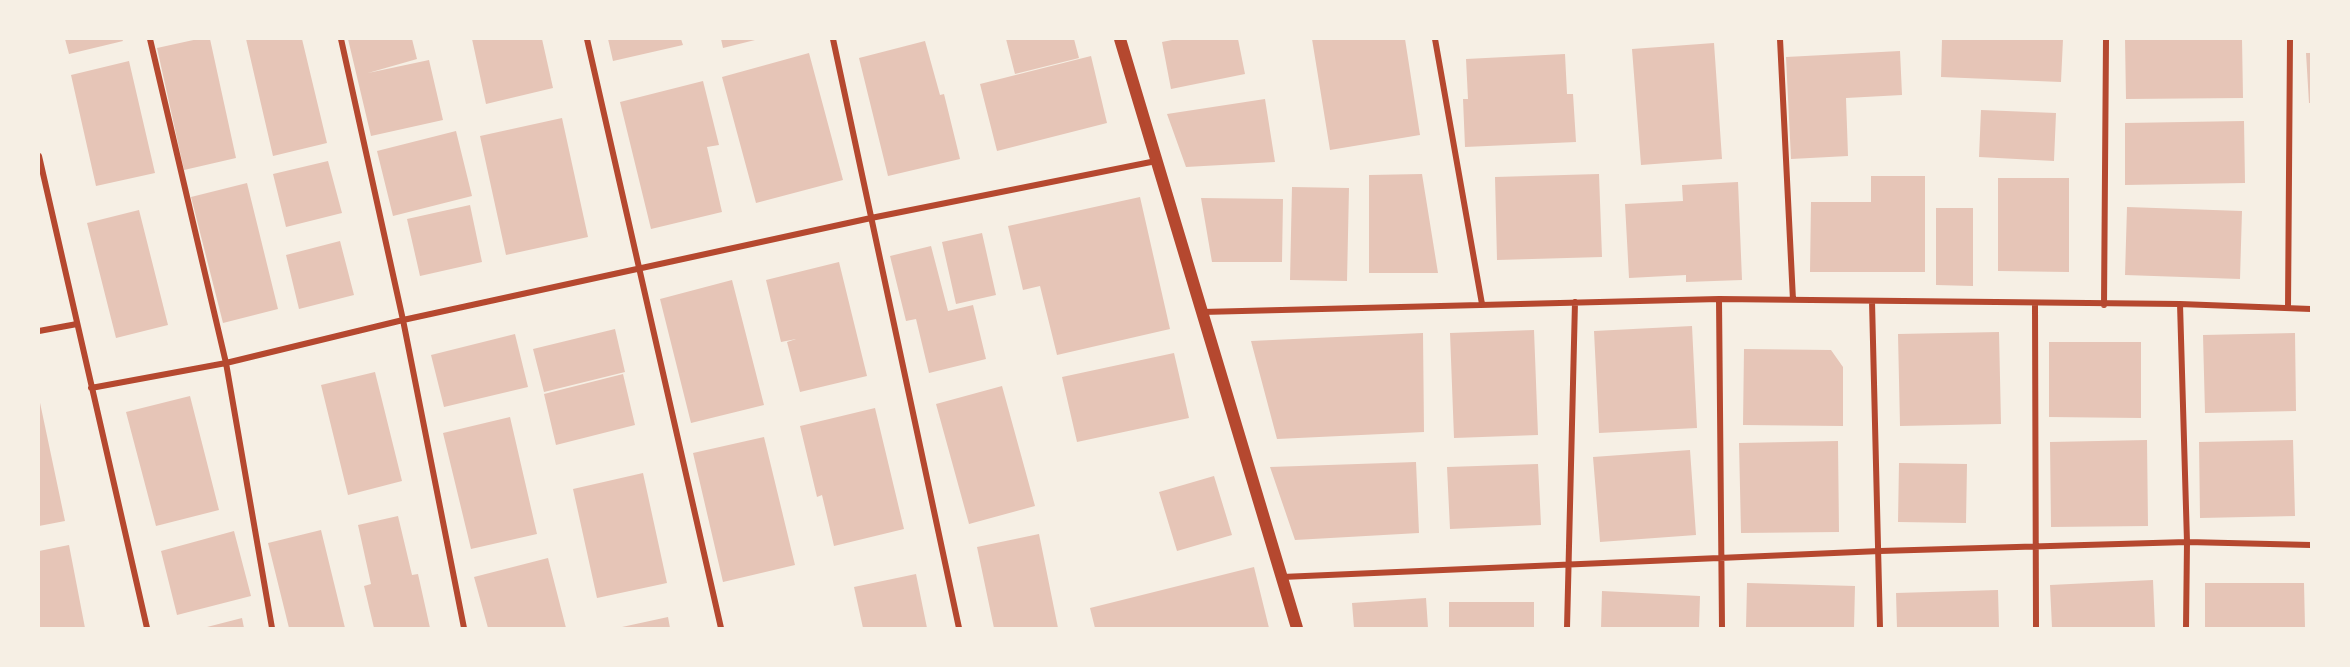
<!DOCTYPE html>
<style>
body{margin:0}
#map{position:relative;width:2350px;height:667px;overflow:hidden;background:#f6efe4;font-family:Georgia,serif}
canvas{display:block}
.frame{position:absolute;inset:0;border:40px solid #f6efe4;pointer-events:none}
</style>
<div id="map">
<canvas width="2350" height="667"></canvas>
<div class="frame"></div>
</div>
<script>
const c = document.querySelector('canvas').getContext('2d');
c.lineJoin = 'round';
function fillPath(path, color) {
  c.fillStyle = color;
  c.fill(path, 'evenodd');
}
function stroke(path, color, width, dash) {
  c.strokeStyle = color;
  c.lineWidth = width;
  c.lineCap = dash ? 'butt' : 'round';
  c.setLineDash(dash || []);
  c.stroke(path);
}
const building = new Path2D(`
 M65 39H122L123 41 69 54Z
 M198 39H210L236 158 184 170 157 48Z
 M246 39H302L327 143 273 156Z
 M348 39H412L417 59 368 73 429 60 443 120 371 136Z
 M472 39H542L553 88 486 104Z
 M608 39H681L683 45 613 61Z
 M721 39H755V40L723 48Z
 M1006 39H1074L1079 58 1015 74Z
 M1177 39H1238L1245 74 1171 89 1162 42Z
 M1312 39H1405L1420 135 1330 150Z
 M1942 39H2063L2061 82 1941 77Z
 M2125 39H2242L2243 98 2126 99Z
 M925 41 940 95 944 94 960 159 888 176 859 58Z
 M1714 43 1722 159 1641 165 1632 49Z
 M1900 51 1902 95 1846 98 1848 156 1791 159 1786 57Z
 M809 53 843 180 756 203 722 77Z
 M2306 53H2311V103H2309Z
 M1565 54 1567 94H1573L1576 142 1465 147 1463 99H1468L1466 59Z
 M1091 56 1107 123 997 151 980 84Z
 M129 61 155 173 96 186 71 75Z
 M703 81 719 145 707 147 722 212 651 229 620 102Z
 M1265 99 1275 162 1186 167 1167 114Z
 M1981 110 2056 113 2054 161 1979 157Z
 M562 118 588 237 506 255 480 136Z
 M2244 121 2245 183 2125 185V123Z
 M456 131 472 196 393 216 377 151Z
 M328 161 342 213 286 227 273 174Z
 M1422 174 1438 273H1369V175Z
 M1599 174 1602 257 1497 260 1495 177Z
 M1871 176H1925V272H1810L1811 202H1871Z
 M1998 178H2069V272L1998 271Z
 M1738 182 1742 280 1686 282V275L1629 278 1625 204 1683 201 1682 185Z
 M247 183 278 309 223 323 191 197Z
 M1292 187 1349 188 1347 281 1290 280Z
 M1140 197 1170 329 1057 355 1040 286 1023 290 1008 226Z
 M1201 198 1283 199 1282 262H1212Z
 M470 205 482 262 420 276 407 219Z
 M2127 207 2242 211 2240 279 2125 275Z
 M1936 208H1973V286L1936 285Z
 M139 210 168 325 116 338 87 223Z
 M982 233 996 295 956 304 942 242Z
 M340 241 354 295 299 309 286 255Z
 M931 246 948 311 973 305 986 359 929 373 916 319 906 321 890 256Z
 M839 262 867 376 800 392 787 342 796 339 781 342 766 280Z
 M732 280 764 405 691 423 660 299Z
 M1692 326 1697 428 1599 433 1594 331Z
 M615 329 625 372 544 392 533 349Z
 M1534 330 1538 435 1454 438 1450 333Z
 M1999 332 2001 424 1900 426 1898 334Z
 M1423 333 1424 432 1277 439 1251 341Z
 M2295 333 2296 411 2205 413 2203 335Z
 M515 334 528 387 444 407 431 355Z
 M2049 342H2141V418L2049 417Z
 M1744 349 1831 350 1843 367V426L1743 425Z
 M1174 353 1189 418 1077 442 1062 377Z
 M375 372 402 481 348 495 321 385Z
 M623 374 635 425 556 445 544 394Z
 M1002 386 1035 506 969 524 936 404Z
 M190 396 219 510 156 526 126 412Z
 M39 398 65 521 39 526Z
 M875 408 904 529 834 546 822 495 817 497 800 426Z
 M510 417 537 534 471 549 443 433Z
 M764 437 795 565 723 582 693 453Z
 M2147 440 2148 526 2051 527 2050 442Z
 M2293 440 2295 516 2200 518 2199 442Z
 M1838 441 1839 532 1741 533 1739 443Z
 M1690 450 1696 535 1600 542 1593 457Z
 M1416 462 1419 533 1295 540 1270 467Z
 M1899 463 1967 464 1966 523 1898 522Z
 M1538 464 1541 525 1450 529 1447 467Z
 M643 473 667 583 597 598 573 489Z
 M1214 476 1232 535 1177 551 1159 492Z
 M398 516 412 575 418 574 430 628H374L364 586 371 584 358 525Z
 M321 530 345 628H289L268 543Z
 M234 531 251 596 177 615 161 551Z
 M1039 534 1058 628H994L977 547Z
 M69 545 85 628H39V551Z
 M548 558 566 628H488L474 577Z
 M1254 567 1269 628H1095L1090 608Z
 M916 574 927 628H863L854 587Z
 M2153 580 2155 628H2052L2050 585Z
 M1747 583 1855 586 1854 628H1746Z
 M2205 583H2304L2305 628H2205Z
 M1998 590 1999 628H1897L1896 593Z
 M1602 591 1700 596 1699 628H1601Z
 M1426 598 1428 628H1354L1352 603Z
 M1449 602H1534V628H1449Z
 M668 617 670 628H622V627Z
 M242 618 244 628H208L207 627Z`);
const minor = new Path2D(`
 M150 39 226 363 272 628
 M341 39 403 320 464 628
 M587 39 721 628
 M833 39 959 628
 M1435 39 1482 304
 M1780 39 1793 300
 M39 156 147 628
 M1719 299 1722 628
 M1872 301 1880 628
 M2035 304 2036 628
 M2180 304 2187 542 2186 628
 M2104 305 2106 39
 M2288 308 2290 39
 M1202 312 1719 299 2180 304 2311 309
 M39 331 77 324
 M91 388 226 363 403 320 871 218 1156 161
 M1282 577 1880 551 2187 542 2311 545
 M1567 628 1575 302`);
const secondary = new Path2D(`
 M1120 39 1297 628`);
fillPath(building, '#e6c5b7');
stroke(minor, '#b5482f', 6);
stroke(secondary, '#b5482f', 12);
</script>
